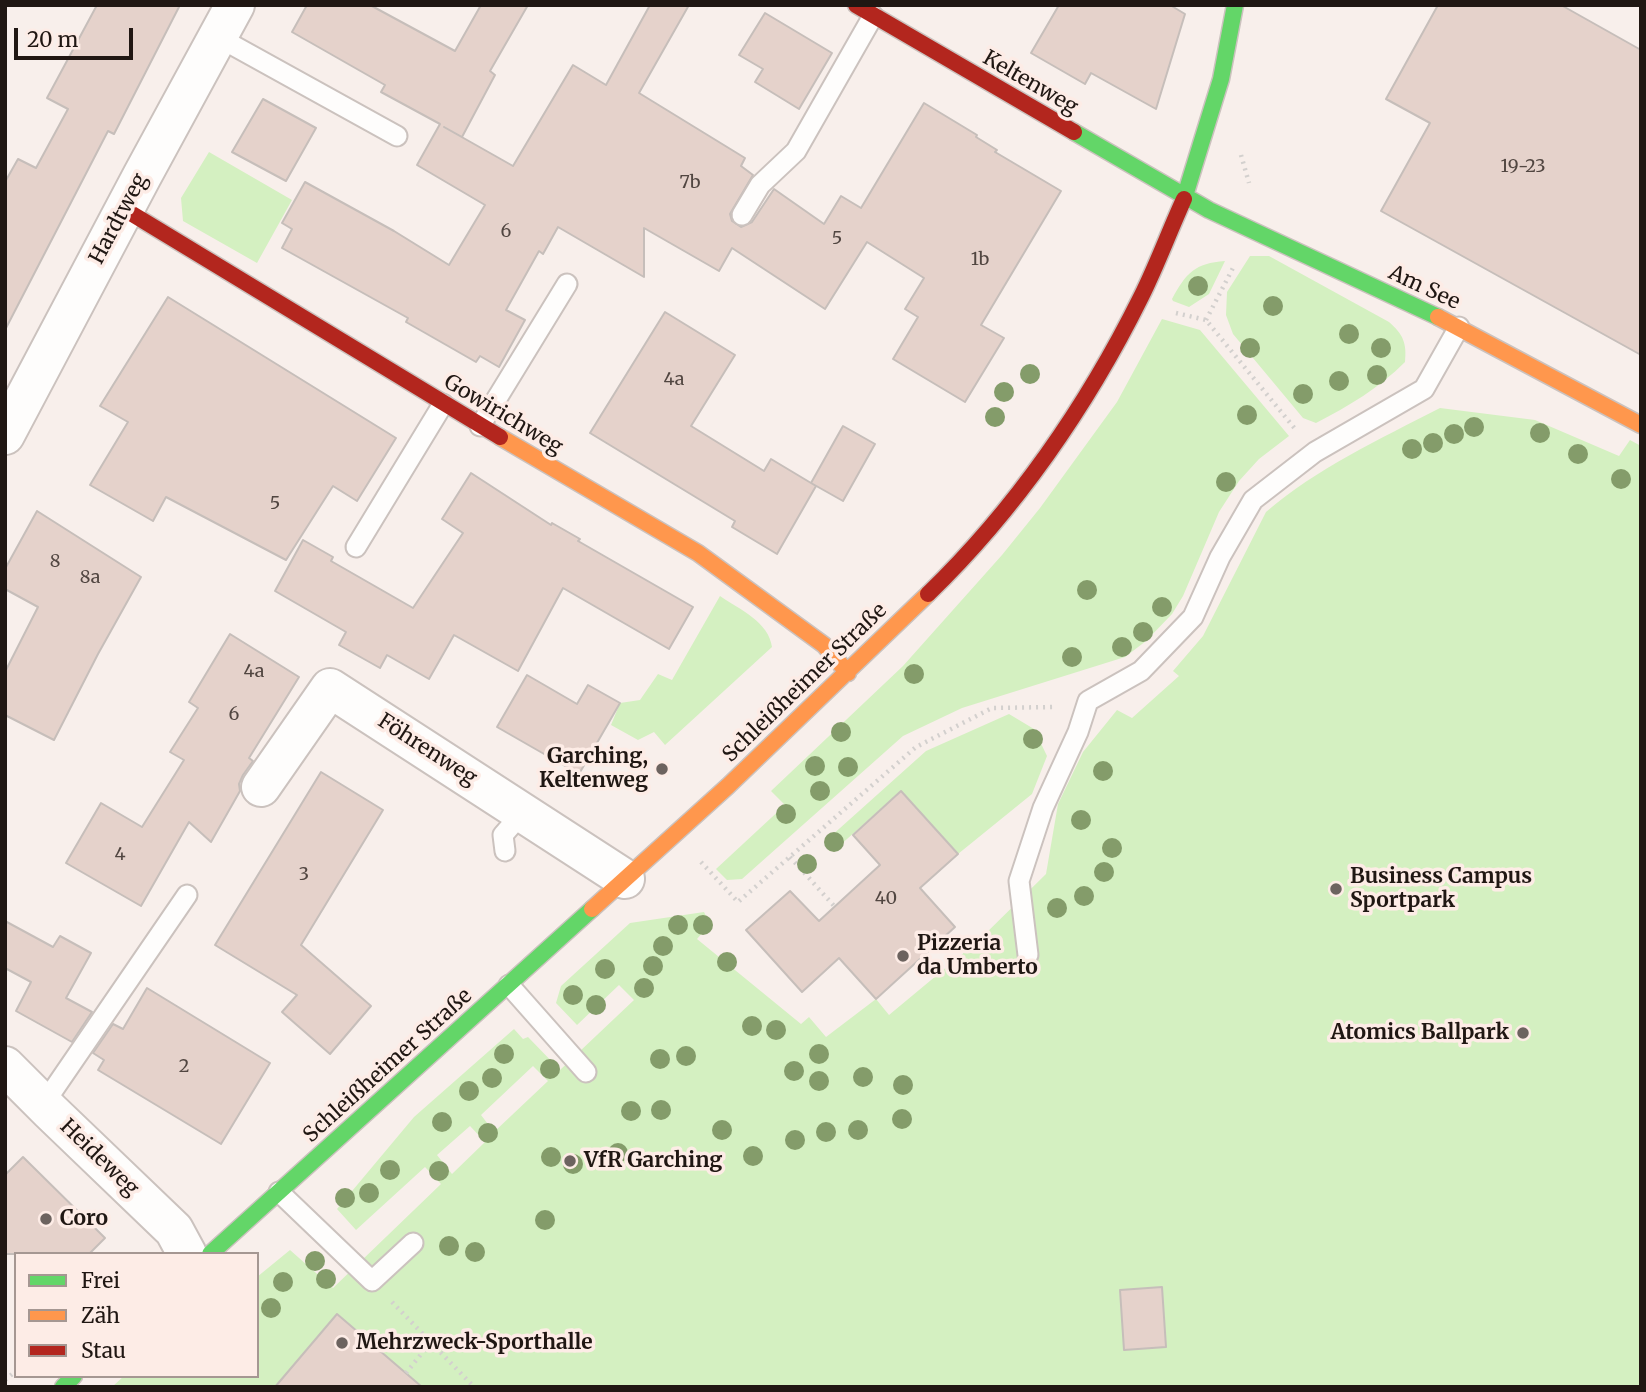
<!DOCTYPE html>
<meta charset="utf-8">
<style>
body{margin:0}
#map{position:relative;width:1646px;height:1392px;overflow:hidden;background:#f8efeb;font-family:Merriweather,serif}
canvas{display:block}
.frame{position:absolute;inset:0;border:7px solid #201713;pointer-events:none}
.legend{position:absolute;left:14px;top:1252px;width:245px;height:126px;box-sizing:border-box;background:#fdece6;border:2px solid #a59792;margin:0;padding:9px 12px;list-style:none;font-size:21px;color:#201713}
.legend li{display:flex;align-items:center;gap:14px;height:35px}
.legend b{width:35px;border:2px solid #a59792}
.scale{position:absolute;left:14px;top:28px;width:119px;height:32px;box-sizing:border-box;border:4px solid #201713;border-top:0;padding-left:9px;font-size:21px;line-height:24px;white-space:nowrap;color:#201713;-webkit-text-stroke:5px #fdece6;paint-order:stroke}
</style>
<div id="map">
<canvas width="1646" height="1392"></canvas>
<div class="frame"></div>
<ul class="legend">
<li><b style="height:9px;background:#63d668"></b>Frei</li>
<li><b style="height:9px;background:#ff974d"></b>Zäh</li>
<li><b style="height:9px;background:#b3261e"></b>Stau</li>
</ul>
<div class="scale">20 m</div>
</div>
<script>
const c = document.querySelector('canvas').getContext('2d');
c.lineJoin = 'round';
function fillPath(path, color) {
  c.fillStyle = color;
  c.fill(path, 'evenodd');
}
function stroke(path, color, width, dash) {
  c.strokeStyle = color;
  c.lineWidth = width;
  c.lineCap = dash ? 'butt' : 'round';
  c.setLineDash(dash || []);
  c.stroke(path);
}
function drawText(font, color, halo, rows, align = 'center') {
  c.font = font + ' Merriweather,serif';
  c.lineWidth = 7;
  c.setLineDash([]);
  c.textBaseline = 'middle';
  c.strokeStyle = halo;
  c.fillStyle = color;
  for (const [text, x, y, turn = 0] of rows) {
    c.save();
    c.translate(x, y);
    c.rotate((+turn || 0) * Math.PI / 180);
    c.textAlign = isNaN(turn) ? turn : align;
    if (halo) c.strokeText(text, 0, 0);
    c.fillText(text, 0, 0);
    c.restore();
  }
}
const green = new Path2D(`
 M209 152 292 200 257 263 183 221 181 198Z
 M1250 256H1269L1389 322C1403 334 1407 343 1405 362 1379 388 1349 406 1316 423L1303 418 1233 334 1226 315 1227 292Z
 M1225 261 1209 294 1189 307 1173 301 1172 299C1186 273 1195 263 1225 261Z
 M1162 319 1200 330 1289 436 1259 459 1239 481 1219 512 1183 596 1172 614 1146 641 1125 657 962 708 903 736 742 879 727 880 716 869 785 805 771 791 903 666 1002 555 1040 508 1117 402Z
 M1440 408 1535 420 1619 456 1630 440 1641 446V1387H112L124 1376H257V1277L290 1250 333 1288 441 1184 425 1167 356 1230 337 1209 414 1117 514 1029 523 1039 528 1037 560 1070 634 1000 619 985 577 1025 556 1003 561 986 630 923 704 912 710 924 697 939 801 1024 809 1017 826 1037 876 999 889 1015 978 941 1046 874 1058 804 1083 752 1117 710 1132 718 1179 676 1173 671 1203 636 1266 512C1317 468 1380 439 1440 408ZM533 1066 548 1081 494 1132 481 1115ZM470 1126 485 1142 452 1174 437 1155Z
 M720 596C739 609 769 622 772 647L665 745 654 732 638 740 611 725 620 703 640 700 658 674 672 680Z
 M1009 714 1034 729 1047 756 1032 794 958 854 901 791 838 847 830 837 926 751Z`);
const building = new Path2D(`
 M97 5H180L114 134 108 131 5 330V182L18 159 36 168 68 109 47 98Z
 M307 5H370L455 51 481 5H528L490 71 495 75 462 137 444 127 513 166 573 65 606 85 650 5H689L639 93 745 158 741 166 753 175 730 214 732 221 741 227 752 222 774 189 824 224 841 196 861 208 924 103 977 135 976 137 997 150 995 152 1061 191 981 325 1004 338 965 402 893 359 918 317 905 309 924 278 867 242 825 309 732 248 719 271 644 228V277L558 227 543 254 539 251 506 310 525 320 499 367 480 356 476 362 406 322 408 318 282 248 292 229 282 223 305 182 394 231 449 265 485 205 417 165 440 124 381 92 385 85 292 32Z
 M1059 5H1170L1185 14 1156 109 1091 73 1085 84 1031 53Z
 M1438 5H1561L1641 50V355L1381 211 1430 123 1386 99Z
 M765 13 832 53 799 109 755 82 763 69 739 55Z
 M263 99 316 128 286 181 232 152Z
 M168 297 396 438 357 501 333 486 286 560 166 497 153 521 90 485 128 422 100 406Z
 M665 312 735 355 691 426 764 471 771 459 816 486 777 554 732 527 735 521 590 433Z
 M843 426 875 444 843 501 811 483Z
 M471 473 551 525 552 523 580 539 578 541 693 607 669 649 563 588 518 671 454 635 429 679 387 655 380 668 339 645 346 632 275 591 303 540 333 557 331 561 413 608 463 533 442 519Z
 M37 511 141 577 98 654 54 740 5 715V672L38 607 5 589V569Z
 M230 634 299 677 249 758 253 761 243 775 239 784 240 791 211 842 189 822 141 906 66 863 101 803 142 827 184 760 170 752 198 708 189 702Z
 M527 675 577 704 588 685 620 703 579 774 497 727Z
 M321 772 383 810 301 945 371 1006 330 1054 282 1012 297 995 215 945Z
 M901 791 958 854 920 888 955 927 876 999 839 958 802 992 746 930 790 891 819 921 880 865 853 835Z
 M5 921 53 947 60 936 91 953 66 998 92 1012 72 1042 16 1011 31 982 5 968Z
 M147 988 270 1063 221 1144 98 1070 104 1060 93 1053 113 1024 123 1029Z
 M23 1157 105 1238 89 1254H5V1175Z
 M1162 1287 1166 1347 1124 1350 1120 1290Z
 M337 1314 422 1387H275Z`);
const path = new Path2D(`
 M1241 155 1249 183
 M1176 313 1206 320 1296 430
 M1206 320 1234 266
 M790 857 835 907
 M701 862 738 902 916 747 992 708 1054 707
 M392 1302 474 1387
 M406 1373 430 1343
 M5 1380 16 1371`);
const lane = new Path2D(`
 M218 37 397 136
 M742 215 760 185 796 151 873 16
 M480 426 567 284
 M356 547 443 404
 M505 851 503 835 523 812
 M1028 955 1019 881 1043 808 1078 732 1088 701 1141 671 1193 617 1220 557 1253 500 1315 452 1424 389 1459 327
 M509 985 586 1072
 M43 1105 187 895
 M279 1192 372 1281 413 1243`);
const street = new Path2D(`
 M5 435 142 176 235 5
 M261 787 330 688 625 879
 M5 1066 50 1111 174 1230 187 1254`);
const fast = new Path2D(`
 M1074 132 1209 210 1438 317
 M1184 199 1221 79 1235 5
 M210 1254 592 909
 M63 1387 74 1376`);
const slow = new Path2D(`
 M1438 317 1641 425
 M500 437 698 553 824 645 848 673
 M592 909 728 786 928 594`);
const jam = new Path2D(`
 M856 5 1074 132
 M124 209 500 437
 M928 594C1015 510 1087 406 1141 297 1157 265 1169 232 1184 199`);
const trees = [
 [1198,286],
 [1273,306],
 [1349,334],
 [1250,348],
 [1381,348],
 [1030,374],
 [1377,375],
 [1339,381],
 [1004,392],
 [1303,394],
 [1247,415],
 [995,417],
 [1474,427],
 [1540,433],
 [1454,434],
 [1433,443],
 [1412,449],
 [1578,454],
 [1621,479],
 [1226,482],
 [1087,590],
 [1162,607],
 [1143,632],
 [1122,647],
 [1072,657],
 [914,674],
 [841,732],
 [1033,739],
 [815,766],
 [848,767],
 [1103,771],
 [820,791],
 [786,814],
 [1081,820],
 [834,842],
 [1112,848],
 [807,864],
 [1104,872],
 [1084,896],
 [1057,908],
 [678,925],
 [703,925],
 [663,946],
 [727,962],
 [653,966],
 [605,969],
 [644,988],
 [573,995],
 [596,1005],
 [752,1026],
 [776,1030],
 [504,1054],
 [819,1054],
 [686,1056],
 [660,1059],
 [550,1069],
 [794,1071],
 [863,1077],
 [492,1078],
 [819,1081],
 [903,1085],
 [469,1091],
 [661,1110],
 [631,1111],
 [902,1119],
 [442,1122],
 [722,1130],
 [858,1130],
 [826,1132],
 [488,1133],
 [795,1140],
 [618,1153],
 [753,1156],
 [551,1157],
 [573,1164],
 [390,1170],
 [439,1171],
 [369,1193],
 [345,1198],
 [545,1220],
 [449,1246],
 [475,1252],
 [315,1261],
 [326,1279],
 [283,1282],
 [271,1308]
];
const markers = [
 [662,769,7,"#6c635f"],
 [1336,889,7,"#6c635f"],
 [903,956,7,"#6c635f"],
 [1523,1033,7,"#6c635f"],
 [570,1161,7,"#6c635f"],
 [46,1219,7,"#6c635f"],
 [342,1343,7,"#6c635f"]
];
const numberNames = [
 ["19-23",1523,167],
 ["7b",690,183],
 ["6",506,232],
 ["5",837,239],
 ["1b",980,260],
 ["4a",674,380],
 ["5",275,504],
 ["8",55,562],
 ["8a",90,578],
 ["4a",254,672],
 ["6",234,715],
 ["4",120,855],
 ["3",304,875],
 ["40",886,899],
 ["2",184,1067]
];
const streetNames = [
 ["Keltenweg",1030,83,30],
 ["Hardtweg",119,219,-62],
 ["Am See",1424,288,25],
 ["Gowirichweg",503,415,31],
 ["Schleißheimer Straße",805,683,-44],
 ["Föhrenweg",427,750,33],
 ["Schleißheimer Straße",388,1066,-42],
 ["Heideweg",99,1158,44]
];
const poiNames = [
 ["Garching,",648,757,"right"],
 ["Keltenweg",648,781,"right"],
 ["Business Campus",1350,877],
 ["Sportpark",1350,901],
 ["Pizzeria",917,944],
 ["da Umberto",917,968],
 ["Atomics Ballpark",1509,1033,"right"],
 ["VfR Garching",584,1161],
 ["Coro",60,1219],
 ["Mehrzweck-Sporthalle",356,1343]
];
fillPath(green, '#d4f0c1');
fillPath(building, '#e5d2cb');
stroke(building, '#c6beba', 2);
stroke(lane, '#cbc2be', 23);
stroke(street, '#cbc2be', 42);
stroke(fast, '#cbc2be', 19);
stroke(slow, '#cbc2be', 19);
stroke(jam, '#cbc2be', 19);
stroke(path, '#d3d0ce', 4.5, [2, 5]);
stroke(lane, '#fefdfc', 19);
stroke(street, '#fefdfc', 38);
stroke(fast, '#63d668', 16);
stroke(slow, '#ff974d', 16);
stroke(jam, '#b3261e', 16);
c.fillStyle = '#849c6a';
for (const [x, y] of trees) {
  c.beginPath();
  c.arc(x, y, 10, 0, 2 * Math.PI);
  c.fill();
}
for (const [x, y, r, color] of markers) {
  const dot = new Path2D();
  dot.arc(x, y, r, 0, 2 * Math.PI);
  c.fillStyle = color;
  c.fill(dot);
  stroke(dot, '#fdece6', 2.5);
}
drawText('18px', '#514641', null, numberNames);
drawText('21px', '#201713', '#fdece6', streetNames);
drawText('bold 21px', '#201713', '#fdece6', poiNames, 'left');
</script>
